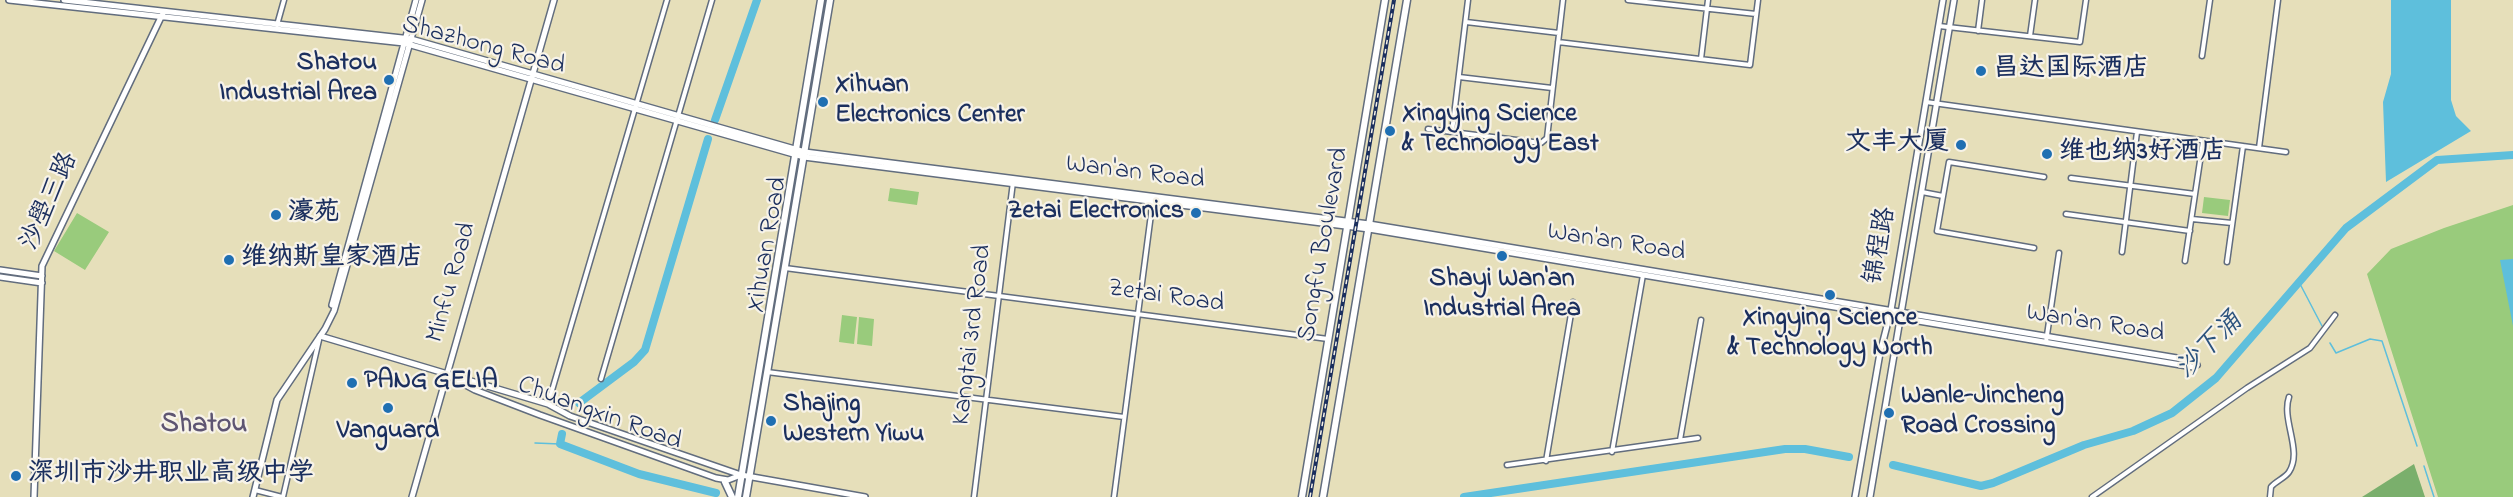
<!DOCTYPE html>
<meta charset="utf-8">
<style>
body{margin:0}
canvas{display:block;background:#e6dfba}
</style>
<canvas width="2513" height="497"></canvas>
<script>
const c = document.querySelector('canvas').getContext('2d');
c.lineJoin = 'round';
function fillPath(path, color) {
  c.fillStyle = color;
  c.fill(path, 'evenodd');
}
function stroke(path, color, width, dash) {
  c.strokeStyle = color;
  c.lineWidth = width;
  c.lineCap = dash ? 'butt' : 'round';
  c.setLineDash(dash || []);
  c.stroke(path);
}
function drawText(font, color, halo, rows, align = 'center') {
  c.font = font + ' "Indie Flower","LXGW WenKai TC",sans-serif';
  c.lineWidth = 4.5;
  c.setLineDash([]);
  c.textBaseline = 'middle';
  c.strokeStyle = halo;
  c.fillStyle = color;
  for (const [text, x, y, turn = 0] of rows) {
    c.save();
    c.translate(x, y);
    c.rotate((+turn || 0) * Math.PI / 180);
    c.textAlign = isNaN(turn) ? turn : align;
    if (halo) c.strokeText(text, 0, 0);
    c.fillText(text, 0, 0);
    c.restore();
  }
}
const green = new Path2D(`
 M890 188 919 192 917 205 888 201Z
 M2204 197 2230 200 2228 216 2202 213Z
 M2513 205V497H2438L2367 274 2391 249 2444 228Z
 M77 213 109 232 85 270 54 251Z
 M842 315 857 317 854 344 839 342Z
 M859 317 874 319 872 346 857 344Z`);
const forest = new Path2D(`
 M2414 464 2425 497H2362Z`);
const water = new Path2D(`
 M2391 0H2451V100L2456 116 2471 131 2386 182 2383 102 2391 74Z
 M2513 259V326L2500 260Z`);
const stream = new Path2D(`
 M2299 282 2322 326
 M2330 343 2336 353 2370 339 2382 341 2417 446
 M535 443 560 444
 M2424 466 2434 497`);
const river = new Path2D(`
 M715 120 757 0
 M579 403 634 362 645 350 708 139
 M562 434 560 444 639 474 716 493
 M1893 465 1981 486 1993 483 2084 445 2133 431 2172 413 2216 378 2346 228 2437 160 2513 155
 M1464 497 1785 449H1805L1849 457`);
const street = new Path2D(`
 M1628 0 1756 14
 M1466 22 1559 33
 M277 25 284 0
 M1939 26 2080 42 2086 0
 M1978 31 1982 0
 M2030 36 2035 0
 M1558 42 1750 65 1758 0
 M2202 56 2210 0
 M1701 59 1708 0
 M1459 77 1552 88
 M1926 102 2286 152
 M1428 129 1541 143 1547 138 1563 0
 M1452 132 1468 0
 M2259 148 2278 0
 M2071 178 2195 194
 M1922 192 1943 196
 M2066 214 2190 231
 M2192 219 2232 223
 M2034 248 1937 231 1949 162 2044 177
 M2122 252 2137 132
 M2185 261 2203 141
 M2227 262 2243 146
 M785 268 1328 339
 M2046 342 2059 253
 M767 372 1124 417
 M601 379 712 0
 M548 404 667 0
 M1680 440 1701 320
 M1612 452 1643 275
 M1546 461 1573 302
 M1507 465 1698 438
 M255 490 282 497
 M283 497 319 340
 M974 497 1013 182
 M1114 497 1153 199
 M2092 497 2247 388 2310 348 2335 315
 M2270 497 2271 487C2276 481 2285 478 2289 472 2303 451 2281 420 2289 397`);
const secondary = new Path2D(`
 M9 0 404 43 804 157 1369 229 2193 367 2197 365
 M64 0 411 39 805 152 1369 224 2195 361 2197 365
 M0 270 42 276
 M0 277 42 283
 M332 305 416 0
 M320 336 548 404 570 416 741 475 865 497
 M451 377 475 390 540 415 716 478 728 480 741 475
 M34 497 42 266 163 13
 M253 497 277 400 325 329 334 311 422 0
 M412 497 554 0
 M1855 497 1880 353 1891 310 1943 0
 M1870 497 1954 0`);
const primary = new Path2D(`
 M725 482 732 497
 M738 497 821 0
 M746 497 830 0
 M1302 497 1385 0
 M1323 497 1407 0`);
const rail = new Path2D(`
 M1310 497 1394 0`);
const markers = [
 [1981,71,6,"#1f6fb2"],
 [389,80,6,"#1f6fb2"],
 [823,102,6,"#1f6fb2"],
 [1390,131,6,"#1f6fb2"],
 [1961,145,6,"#1f6fb2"],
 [2047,154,6,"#1f6fb2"],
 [1196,213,6,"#1f6fb2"],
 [276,215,6,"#1f6fb2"],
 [1502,256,6,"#1f6fb2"],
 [229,260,6,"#1f6fb2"],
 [1830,295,6,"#1f6fb2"],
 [352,383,6,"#1f6fb2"],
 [388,408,6,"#1f6fb2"],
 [1889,413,6,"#1f6fb2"],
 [771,421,6,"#1f6fb2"],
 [16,476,6,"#1f6fb2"]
];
const streetNames = [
 ["Shazhong Road",483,47,15],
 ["Wan'an Road",1135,174,7],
 ["沙壆三路",51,202,-66],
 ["Wan'an Road",1616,244,9],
 ["Xihuan Road",769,245,-80],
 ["Songfu Boulevard",1325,245,-80],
 ["锦程路",1882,246,-80],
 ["Minfu Road",453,283,-74],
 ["Zetai Road",1166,298,8],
 ["Wan'an Road",2095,325,9],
 ["Kangtai 3rd Road",974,335,-83],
 ["Chuangxin Road",599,415,20]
];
const poiNames = [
 ["Shatou",377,65,"right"],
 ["Industrial Area",377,95,"right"],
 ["昌达国际酒店",1993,71],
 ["Xihuan",835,87],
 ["Electronics Center",835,117],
 ["Xingying Science",1402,116],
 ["& Technology East",1402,146],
 ["文丰大厦",1949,145,"right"],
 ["维也纳3好酒店",2059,154],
 ["Zetai Electronics",1184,213,"right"],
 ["濠苑",288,215],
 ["维纳斯皇家酒店",241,260],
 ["Shayi Wan'an",1502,281,"center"],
 ["Industrial Area",1502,311,"center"],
 ["Xingying Science",1830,320,"center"],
 ["& Technology North",1830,350,"center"],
 ["PANG GELIA",364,383],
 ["Wanle-Jincheng",1901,398],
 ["Road Crossing",1901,428],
 ["Shajing",783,406],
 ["Western Yiwu",783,436],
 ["Vanguard",388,433,"center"],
 ["深圳市沙井职业高级中学",28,476]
];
const waterNames = [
 ["沙下涌",2211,347,-45]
];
const quarterNames = [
 ["Shatou",204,426]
];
fillPath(green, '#99cb7c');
fillPath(forest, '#7aaf6c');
fillPath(water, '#5ebfdc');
stroke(stream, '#5ebfdc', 1.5);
stroke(river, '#5ebfdc', 8);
stroke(street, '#626d7e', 7);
stroke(secondary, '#626d7e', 8);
stroke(primary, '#626d7e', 9);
stroke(street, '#fff', 4);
stroke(secondary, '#fff', 5);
stroke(primary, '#fff', 6);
stroke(rail, '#1b2f5e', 4);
stroke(rail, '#f7f3e8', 1.5, [4.5]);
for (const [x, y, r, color] of markers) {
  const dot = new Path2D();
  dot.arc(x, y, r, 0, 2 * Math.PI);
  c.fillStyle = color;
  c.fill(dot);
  stroke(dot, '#f7f3e8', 2);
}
drawText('26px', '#1b2f5e', '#f7f3e8', streetNames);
drawText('bold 26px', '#1b2f5e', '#f7f3e8', poiNames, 'left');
drawText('italic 27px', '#2c537e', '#f7f3e8', waterNames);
drawText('bold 28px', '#5e5572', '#f7f3e8', quarterNames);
</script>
